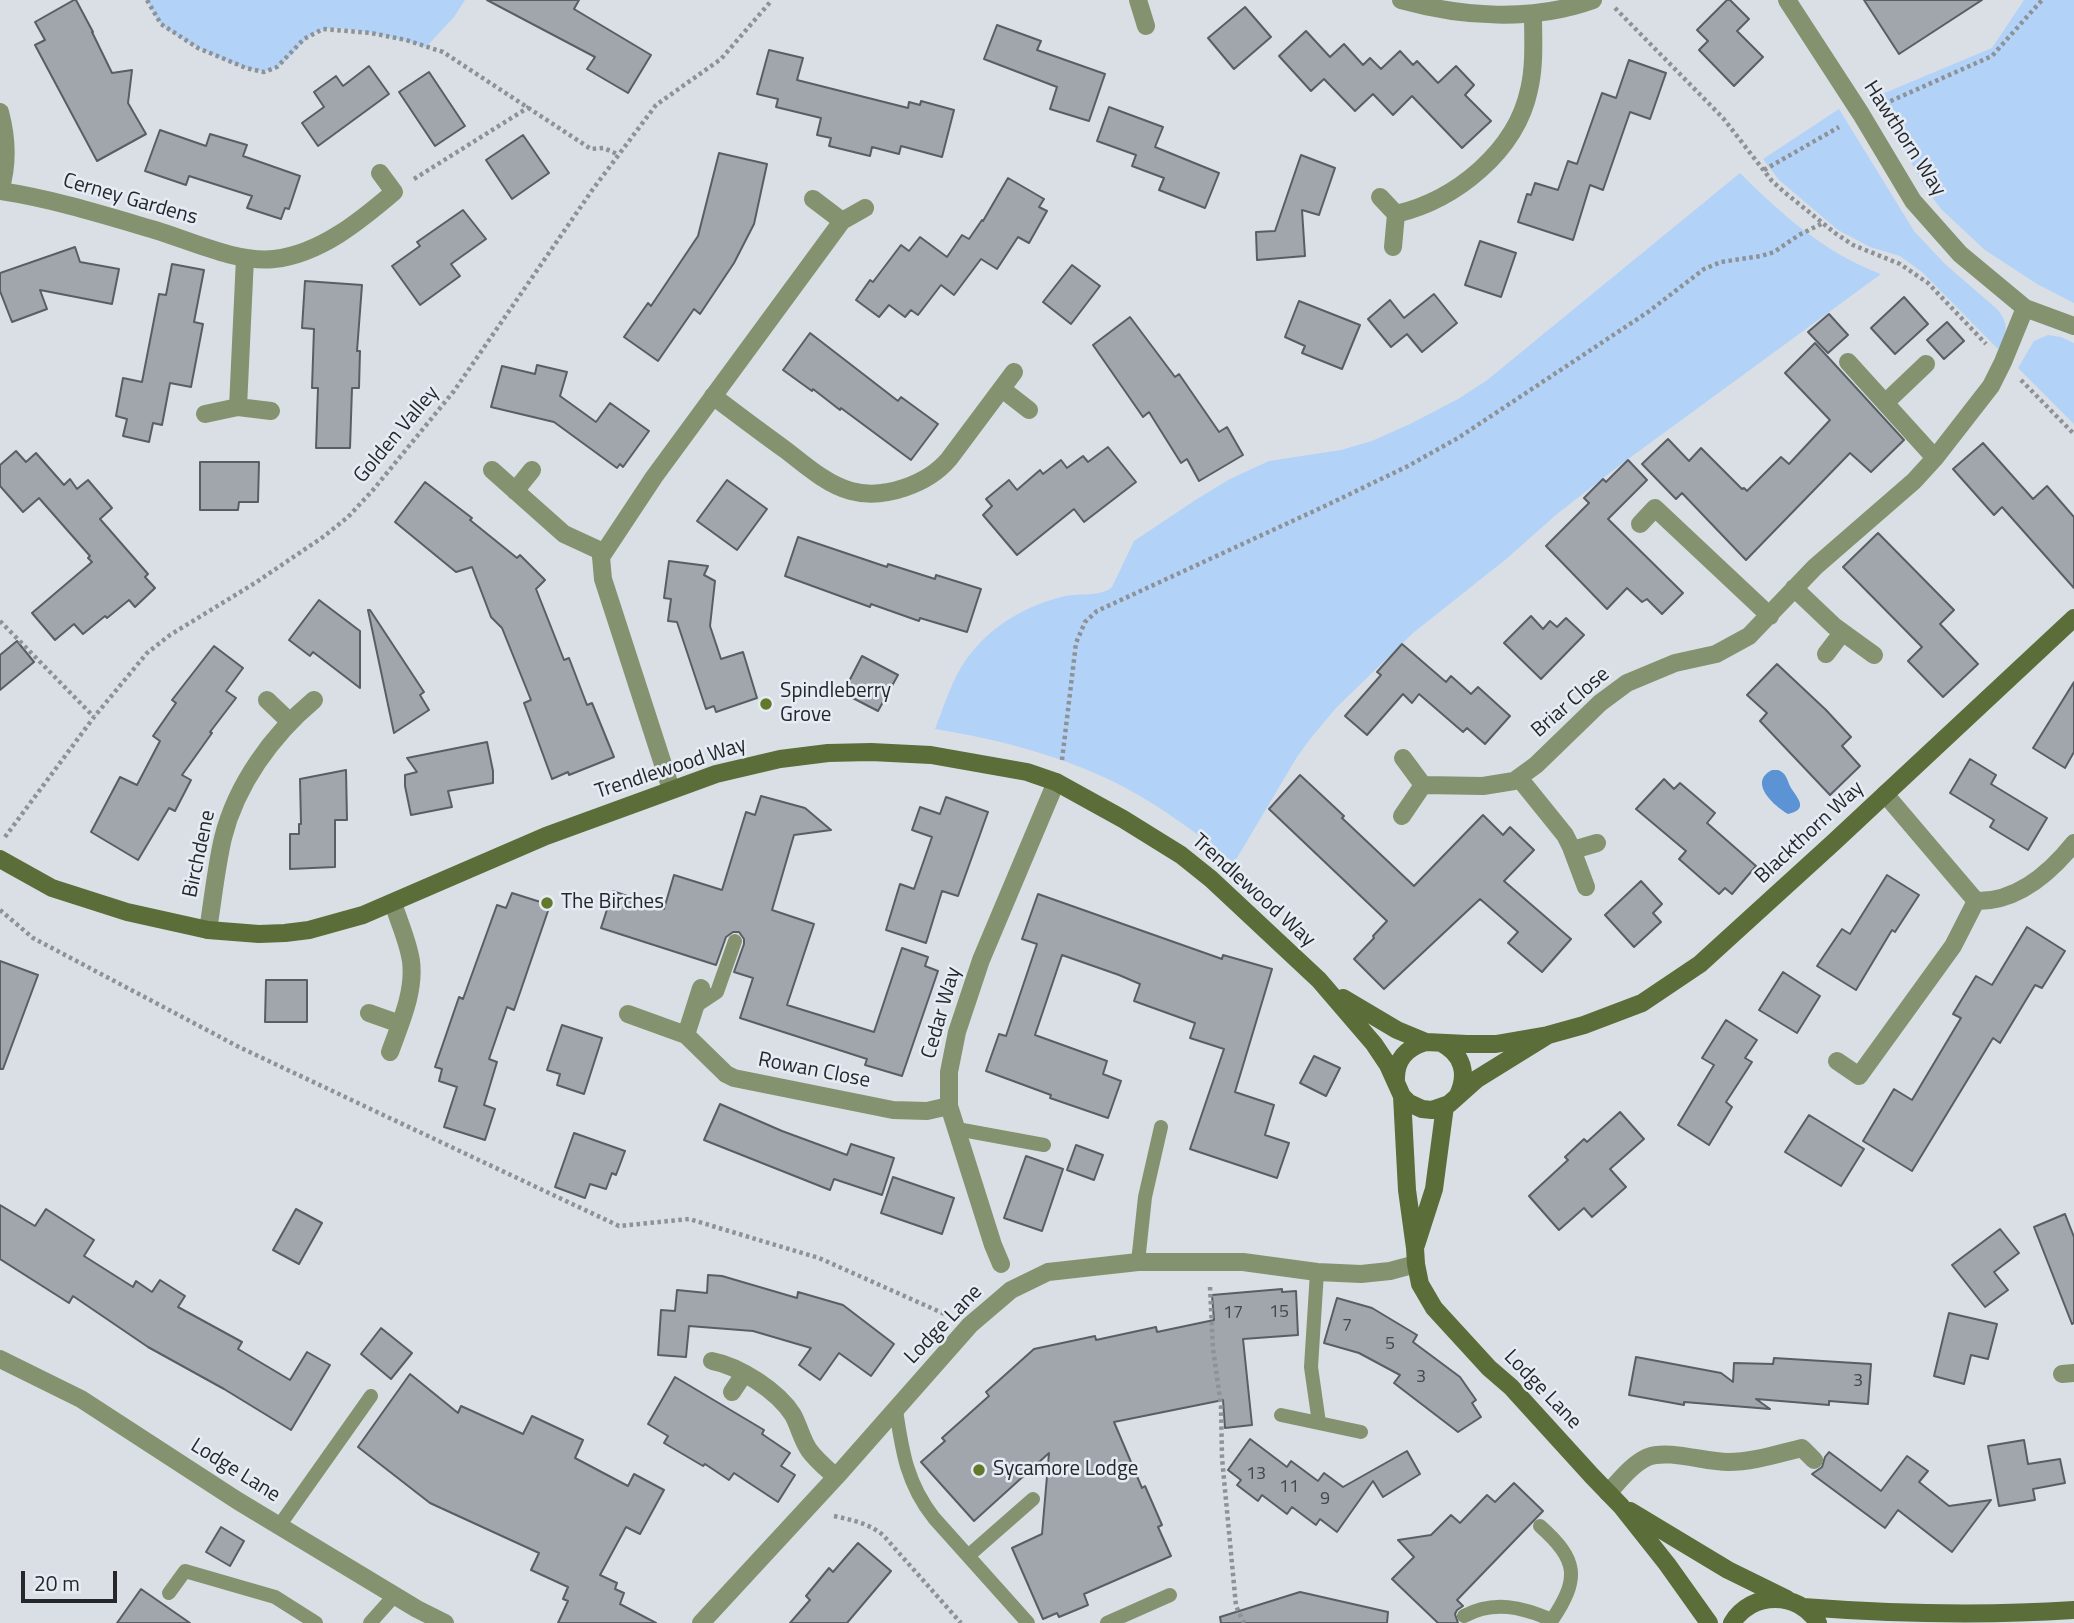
<!DOCTYPE html>
<style>
body{margin:0}
#map{position:relative;width:2074px;height:1623px;overflow:hidden;background:#d9dfe5;font-family:"Titillium Web",sans-serif}
canvas{display:block}
.scale{position:absolute;left:21px;top:1571px;width:96px;height:32px;box-sizing:border-box;border:4px solid #25272a;border-top:0;padding-left:9px;font-size:21px;line-height:24px;white-space:nowrap;color:#25272a;-webkit-text-stroke:5px #e6ecf3;paint-order:stroke}
</style>
<div id="map">
<canvas width="2074" height="1623"></canvas>
<div class="scale">20 m</div>
</div>
<script>
const c = document.querySelector('canvas').getContext('2d');
c.lineJoin = 'round';
function fillPath(path, color) {
  c.fillStyle = color;
  c.fill(path, 'evenodd');
}
function stroke(path, color, width, dash) {
  c.strokeStyle = color;
  c.lineWidth = width;
  c.lineCap = dash ? 'butt' : 'round';
  c.setLineDash(dash || []);
  c.stroke(path);
}
function drawText(font, color, halo, rows, align = 'center') {
  c.font = font + ' "Titillium Web",sans-serif';
  c.lineWidth = 5;
  c.setLineDash([]);
  c.textBaseline = 'middle';
  c.strokeStyle = halo;
  c.fillStyle = color;
  for (const [text, x, y, turn = 0] of rows) {
    c.save();
    c.translate(x, y);
    c.rotate((+turn || 0) * Math.PI / 180);
    c.textAlign = isNaN(turn) ? turn : align;
    if (halo) c.strokeText(text, 0, 0);
    c.fillText(text, 0, 0);
    c.restore();
  }
}
const green = new Path2D(`
 M147 0H465L454 17 426 47C405 40 341 23 321 30 301 37 294 58 277 67 272 69 266 72 261 71 241 70 174 38 160 23 155 17 151 7 147 0Z
 M2024 0H2074V303L2037 284 1985 250 1941 209 1924 186 1875 97 1992 48Z
 M1839 109 1914 231 1946 265 1997 309C2009 323 2008 334 1998 349L1922 272 1900 256 1870 247 1838 230 1779 180 1763 159Z
 M1740 173C1781 214 1826 254 1881 274L1620 465 1557 514 1505 560 1413 633 1336 708 1310 739 1297 757 1234 863C1200 835 1163 808 1124 787 1067 757 998 739 935 729 941 714 946 698 953 683 974 636 1016 608 1065 596 1080 593 1101 597 1112 587L1134 541 1197 499 1230 479 1269 461 1341 450 1372 441 1410 424 1458 399 1486 381Z
 M2048 335 2061 337 2074 343V424L2018 368 2034 341Z`);
const water = new Path2D(`
 M1772 770C1777 770 1779 769 1783 773 1787 776 1788 783 1791 788 1798 799 1809 809 1788 814 1773 805 1748 782 1772 770Z`);
const building = new Path2D(`
 M74 0H76L93 32H92L112 73 132 70 128 103 146 134 97 161 35 45 45 40 35 22Z
 M487 0H579L574 9 651 55 628 93 587 69 595 57Z
 M1727 0H1730L1749 19 1737 31 1763 57 1734 86 1699 50 1708 41 1697 30Z
 M1864 0H1982L1899 54Z
 M1245 7 1271 37 1234 69 1208 38Z
 M997 25 1041 41 1037 50 1105 74 1089 121 1050 109 1057 87 984 59Z
 M1306 31 1330 57 1344 44 1363 65 1370 58 1381 69 1400 51 1413 65 1417 61 1438 83 1456 66 1474 85 1465 95 1491 121 1462 148 1412 96 1393 115 1373 94 1355 111 1324 79 1311 91 1279 56Z
 M769 50 803 58 797 80 908 108 909 102 920 105 921 101 954 110 942 157 901 146 899 154 872 147 870 156 829 146 831 138 817 135 821 118 776 107 778 99 757 94Z
 M1629 60 1666 73 1650 119 1630 112 1603 190 1590 185 1573 240 1518 222 1527 194 1531 195 1535 183 1558 190 1568 161 1577 164 1602 93 1616 98Z
 M369 66 389 94 318 146 302 123 324 107 314 92 336 76 343 86Z
 M429 72 465 126 435 146 399 92Z
 M1109 107 1163 127 1155 147 1219 173 1205 208 1159 190 1164 178 1132 166 1136 155 1097 141Z
 M160 130 206 146 210 134 247 145 243 156 300 176 289 209 285 208 281 219 247 208 252 196 189 176 186 185 145 171Z
 M523 135 549 173 512 199 486 160Z
 M719 153 767 164 754 224 734 263 700 314 694 309 658 361 624 337 648 303 651 306 698 236Z
 M1301 155 1335 168 1319 215 1302 210 1305 256 1257 260 1256 232 1275 231Z
 M1008 178 1044 199 1039 207 1047 211 1029 243 1018 237 997 269 981 259 954 295 941 285 918 315 911 310 905 317 889 305 879 317 856 300 870 280 873 282 901 245 909 251 920 237 947 257 962 235 969 239 982 220 983 221Z
 M463 210 486 239 451 264 460 276 420 305 392 266 420 246 417 242Z
 M1480 241 1516 253 1501 297 1465 285Z
 M75 247 80 262 119 269 112 304 40 290 47 309 12 322 0 291V273Z
 M172 264 204 270 194 322 203 324 191 387 170 383 162 425 153 423 149 442 123 436 127 419 116 416 123 378 142 382 159 294 166 295Z
 M1072 265 1100 286 1071 324 1043 302Z
 M305 281 362 285 357 351H360L359 388H352L350 448H316L318 388H312L314 329 302 328Z
 M1434 294 1457 323 1422 352 1407 334 1391 347 1368 319 1390 300 1404 318Z
 M1904 297 1928 324 1895 354 1871 328Z
 M1299 301 1360 325 1342 369 1302 353 1305 346 1285 337Z
 M1829 314 1848 335 1828 353 1808 332Z
 M1130 317 1175 377 1179 374 1219 432 1227 427 1243 455 1199 481 1187 459 1181 463 1149 412 1143 417 1093 345Z
 M1947 322 1964 341 1944 359 1927 340Z
 M810 333 898 401 901 397 938 424 911 460 841 408 840 410 813 389 812 391 783 370Z
 M1815 343 1904 440 1871 472 1850 453 1746 560 1682 493 1676 499 1642 464 1668 439 1689 461 1701 448 1742 489 1744 488 1747 491 1781 457 1789 464 1830 420 1785 373Z
 M537 365 567 372 560 396 596 422 610 403 649 431 623 467 620 464 617 468 554 422 491 407 502 366 535 374Z
 M1983 443 2033 499 2047 486 2074 517V588L2002 507 1994 515 1953 469Z
 M1108 447 1136 482 1084 522 1074 509 1017 555 983 515 992 506 986 499 1009 480 1017 490 1040 470 1043 474 1061 460 1067 468 1083 456 1088 462Z
 M16 451 26 462 36 453 64 485 70 479 77 489 88 480 112 508 100 519 148 574 145 577 155 588 135 607 129 600 107 618 105 616 83 634 74 624 55 640 32 613 92 562 88 558 90 556 39 498 23 512 0 486V465Z
 M1628 460 1647 480 1608 519 1683 593 1662 614 1647 599 1642 602 1627 588 1607 609 1546 546 1589 503 1584 498 1603 479 1606 482Z
 M200 462H259L258 502H239L238 510H200Z
 M727 480 767 509 737 550 697 521Z
 M425 482 472 518 470 520 517 558 520 555 545 580 536 589 564 660 569 658 587 705 592 703 614 757 569 775 568 772 552 779 524 703 531 700 502 628 491 617 472 567 456 572 395 522Z
 M1878 533 1954 610 1940 624 1978 664 1943 697 1908 661 1922 647 1843 567Z
 M798 537 887 567 888 564 935 579 936 575 981 589 967 632 920 618 919 621 871 604 870 607 785 576Z
 M669 561 708 566 704 575 715 581 710 626 721 659 743 652 757 698 716 712 714 706 706 709 677 622 668 621 671 599 664 598Z
 M319 600 360 631V688L313 652 310 656 289 640Z
 M368 610H370L424 692 420 695 429 710 394 733Z
 M1531 616 1543 629 1550 621 1557 627 1566 618 1584 635 1541 679 1504 643Z
 M17 641 34 662 0 690V655Z
 M1402 644 1446 682 1451 676 1471 694 1478 687 1510 716 1485 744 1467 728 1463 732 1419 694 1412 703 1403 694 1367 735 1345 716 1381 675 1377 672Z
 M214 646 243 668 226 691 236 698 210 732 212 733 182 775 191 780 175 811 169 808 138 860 91 832 120 777 137 785 160 741 153 736 176 703 172 700Z
 M862 656 898 675 878 711 843 693Z
 M1777 664 1826 710 1851 737 1842 746 1860 766 1830 795 1760 721 1767 713 1747 695Z
 M2074 682V752L2065 768 2033 748Z
 M487 742 493 771V783L448 791 452 807 411 815 405 786V775L417 772 407 758Z
 M1970 759 1996 775 1991 784 2047 818 2028 850 1990 827 1994 820 1950 793Z
 M346 770 347 820H335V867L290 869V834H299V824H301L300 779Z
 M1300 775 1344 816 1342 818 1414 886 1483 815 1503 835 1510 827 1534 850 1504 881 1571 939 1542 972 1508 943 1518 932 1480 899 1384 989 1354 959 1374 938 1373 936 1387 921 1269 809Z
 M1664 779 1674 789 1680 783 1715 813 1707 823 1756 866 1732 894 1725 888 1719 894 1679 859 1686 851 1636 809Z
 M761 796 805 808 831 830 794 835 772 910 814 924 787 1005 874 1032 902 948 928 957 925 966 938 971 902 1076 865 1065 867 1059 740 1018 753 978 734 972 744 944V939L739 932H733L726 937 716 965 601 928 613 891 664 909 674 875 722 890 746 812 755 815Z
 M946 797 988 812 958 896 942 891 926 943 886 930 900 884 914 889 932 837 912 830 920 807 940 814Z
 M1887 875 1919 895 1895 932 1892 930 1856 990 1817 966 1842 929 1850 934Z
 M1641 881 1662 904 1653 913 1661 922 1634 947 1605 915Z
 M512 893 550 905 514 1010 507 1007 489 1059 497 1062 484 1105 495 1109 485 1140 444 1127 457 1087 439 1081 442 1069 435 1067 459 997 463 999 497 905 506 908Z
 M1038 894 1222 959 1223 955 1272 969 1235 1092 1274 1105 1265 1135 1289 1143 1277 1178 1190 1149 1224 1049 1190 1038 1195 1023 1134 1001 1140 984 1119 975 1062 955 1035 1035 1107 1061 1103 1074 1121 1081 1108 1118 1050 1098 1051 1095 986 1071 999 1034 1006 1036 1037 944 1022 939Z
 M2027 927 2065 951 2042 988 2035 985 2000 1043 1993 1038 1912 1171 1863 1141 1894 1089 1912 1100 1961 1018 1953 1014 1976 976 1992 985Z
 M0 961 38 975 3 1069H0Z
 M1783 972 1820 996 1797 1033 1759 1010Z
 M266 980H307V1022H265Z
 M1726 1020 1757 1040 1745 1058 1752 1062 1726 1102 1732 1107 1709 1145 1678 1125 1714 1065 1702 1058Z
 M562 1025 602 1038 584 1094 557 1085 560 1074 547 1070Z
 M1314 1056 1340 1068 1326 1096 1300 1083Z
 M720 1104 782 1131 847 1155 851 1144 894 1158 882 1195 834 1179 830 1190 704 1140Z
 M1620 1112 1644 1139 1610 1169 1626 1187 1592 1217 1584 1208 1559 1230 1529 1196 1568 1160 1565 1157 1584 1139 1587 1142Z
 M1809 1115 1864 1149 1841 1186 1785 1152Z
 M574 1133 625 1151 616 1175 612 1173 606 1189 590 1184 585 1198 555 1187Z
 M1076 1145 1103 1155 1094 1180 1067 1170Z
 M1026 1156 1063 1169 1042 1231 1004 1218Z
 M893 1177 954 1198 942 1234 881 1213Z
 M0 1205 35 1226 46 1209 94 1240 84 1256 133 1287 136 1281 152 1292 160 1280 185 1296 178 1307 242 1342 238 1349 290 1380 307 1352 330 1365 291 1430 224 1389 148 1347 73 1296 69 1303 0 1259Z
 M296 1209 322 1223 299 1264 273 1250Z
 M2065 1214 2074 1237V1323L2072 1324 2034 1227Z
 M2000 1229 2019 1253 1994 1272 2008 1290 1985 1307 1952 1265Z
 M708 1275 722 1276 797 1298 798 1292 843 1305 894 1344 871 1376 839 1353 820 1380 799 1365 811 1348 753 1331 689 1326 686 1357 658 1355 661 1310 675 1311 677 1290 707 1293Z
 M1282 1289V1292L1296 1291 1298 1335 1243 1339 1252 1425 1225 1428 1223 1400 1114 1422 1142 1488 1145 1486 1162 1525 1158 1527 1171 1556 1084 1594 1088 1605 1059 1617 1057 1613 1043 1619 1012 1548 1042 1534 1049 1453 974 1521 921 1462 945 1441 942 1438 989 1396 986 1392 1034 1349 1095 1336 1096 1340 1156 1327 1157 1332 1214 1320 1212 1295Z
 M1337 1298 1372 1308 1417 1335 1413 1342 1460 1377 1476 1400 1472 1403 1481 1417 1458 1432 1394 1383 1400 1375 1359 1353 1324 1343Z
 M1949 1313 1997 1324 1988 1359 1971 1355 1964 1384 1934 1376Z
 M381 1328 412 1353 391 1379 361 1354Z
 M1636 1357 1721 1373 1733 1382 1734 1363 1773 1364 1774 1358 1871 1364 1868 1404 1829 1401V1405L1756 1399 1770 1409 1684 1402V1405L1629 1395Z
 M410 1374 458 1413 461 1406 523 1434 532 1416 583 1440 575 1458 628 1486 634 1474 664 1490 640 1534 626 1527 600 1575 617 1583 615 1589 624 1593 620 1604 656 1623H558L568 1601 563 1599 568 1587 531 1570 539 1553 430 1503 358 1447Z
 M675 1377 764 1430 762 1434 790 1453 781 1466 795 1475 778 1502 734 1473 729 1480 705 1464 703 1466 664 1443 668 1436 648 1424Z
 M1250 1439 1287 1467 1291 1461 1318 1481 1324 1473 1343 1487 1407 1451 1420 1474 1383 1497 1373 1481 1337 1532 1320 1519 1316 1525 1292 1507 1287 1514 1262 1495 1258 1501 1237 1485 1241 1480 1228 1470Z
 M2024 1440 2028 1464 2060 1459 2065 1483 2033 1489 2035 1500 1999 1506 1988 1446Z
 M1829 1452 1881 1491 1907 1456 1928 1471 1919 1482 1949 1506 1991 1500 1952 1552 1898 1510 1885 1528 1812 1474 1822 1467 1825 1457Z
 M1514 1483 1543 1511 1457 1600 1463 1606 1457 1610 1455 1614 1458 1623H1438L1392 1579 1414 1557 1398 1540 1431 1535 1451 1515 1460 1523 1487 1495 1495 1502Z
 M221 1527 244 1541 230 1566 206 1552Z
 M858 1543 891 1571 847 1623H790L810 1600 806 1596 829 1568 833 1572Z
 M141 1589 190 1623H117Z
 M1300 1592 1388 1612 1387 1623H1221L1220 1617Z`);
const path = new Path2D(`
 M147 0 161 24 198 48 246 68 264 72 277 67 304 39 323 29 371 33 406 40 443 52 591 149 604 148 619 155
 M1615 8 1723 118 1772 181 1783 191 1835 233 1853 245 1900 264 1928 283 1986 344
 M1884 104 1992 56 2042 0
 M1764 170 1839 127
 M414 179 529 107
 M2021 380 2074 434
 M0 621 94 717
 M1062 760 1076 643 1085 622 1097 611 1325 506 1408 466 1458 438 1648 312 1704 269 1721 262 1761 256 1774 252 1799 235 1823 223
 M5 837 94 717 147 653 170 635 255 583 323 537 348 517 373 490 454 391 593 189 656 105 721 59 772 0
 M0 910 33 938 239 1047 619 1226 689 1219 819 1258 947 1315
 M1210 1287 1213 1349 1221 1405 1222 1458 1236 1606 1244 1623
 M834 1516C852 1520 868 1523 883 1535L961 1623`);
const lane = new Path2D(`
 M696 1006 717 992 735 941
 M957 1129 1044 1145
 M1138 1262 1145 1197 1161 1127
 M1317 1272 1311 1367 1319 1423
 M896 1410C902 1451 907 1484 934 1518L1028 1623
 M1281 1415 1361 1432
 M279 1526 371 1396
 M968 1556 1033 1499
 M169 1593 185 1571 275 1597 316 1623
 M1464 1616C1494 1600 1522 1607 1552 1620 1580 1578 1578 1560 1540 1526
 M370 1623 395 1595
 M1107 1623 1170 1595`);
const street = new Path2D(`
 M1138 0 1146 26
 M1401 0C1462 17 1532 22 1593 0
 M1787 0 1861 114 1913 201 1960 254 2025 308 2074 326
 M0 112C7 138 8 165 0 191
 M0 191C53 199 104 215 155 230 191 241 237 263 274 259 320 254 360 221 394 192L380 173
 M1380 197 1396 214 1393 247
 M813 199 842 221
 M1396 214C1456 200 1516 151 1529 90 1535 65 1533 39 1533 14
 M1848 362 1935 458
 M1002 389 1029 410
 M713 396C738 415 762 433 787 451 806 466 828 485 851 491 884 500 928 484 949 459L1014 372
 M1885 403 1926 364
 M238 407 245 258
 M205 414 238 407 271 411
 M492 470 564 534 603 552
 M515 491 532 470
 M1640 524 1655 508 1770 616
 M1794 588 1834 626 1874 655
 M1826 654 1842 633
 M267 700 290 722
 M1403 758 1423 785 1483 786 1514 781 1536 765 1600 703 1627 683 1675 663 1716 654 1749 636 1815 567 1914 481 1935 458 1991 386 2003 362 2025 308
 M1519 778 1565 835 1571 847 1586 887
 M671 789 603 579 601 557 654 477 842 221 865 208
 M1885 794 1976 901
 M1402 816 1423 785
 M1573 850 1597 843
 M208 930C213 899 216 868 223 838 236 785 272 735 314 700
 M369 1013 400 1024
 M628 1014 686 1035 726 1074 734 1078 893 1110 927 1111 949 1106
 M686 1035 701 988
 M390 1052C400 1024 415 992 411 961 408 941 399 922 393 903
 M1837 1061 1859 1076 1953 946 1976 901C2017 902 2050 873 2074 843
 M1001 1264 993 1245 949 1106V1072L957 1032 981 960 1056 782
 M0 1359 81 1399 238 1501 417 1609 445 1623
 M712 1361C739 1366 778 1391 793 1415 799 1426 802 1440 809 1450 816 1460 827 1469 836 1477
 M2062 1374 2074 1373
 M732 1392 744 1374
 M1608 1493C1620 1480 1632 1464 1648 1457 1668 1449 1705 1462 1728 1462 1753 1462 1777 1454 1802 1448L1814 1460
 M701 1623 836 1477 970 1325 1011 1290 1048 1272 1138 1262H1243L1317 1272 1361 1274 1390 1271 1416 1264`);
const secondary = new Path2D(`
 M0 859 52 888 127 912 208 930 259 934 285 933 309 930 363 915 546 836 716 774 780 759 828 753 871 752 931 755 1027 772 1056 782 1123 819 1181 855 1211 879 1319 980 1374 1044 1388 1065 1402 1096 1409 1103 1422 1109 1432 1110 1449 1104 1477 1079 1548 1035
 M1343 998 1397 1030 1426 1042 1467 1044H1496L1548 1035 1584 1025 1642 1003 1700 964 1834 842 2074 618
 M1441 1043C1463 1054 1468 1074 1458 1095
 M1396 1081C1395 1060 1406 1048 1426 1042
 M1402 1096 1407 1190 1415 1248 1416 1264 1420 1284 1434 1308 1489 1368 1511 1387 1592 1476 1621 1506 1667 1564 1709 1623
 M1416 1245 1434 1189 1445 1106
 M1630 1511 1728 1570 1787 1599
 M1803 1607C1894 1614 1984 1616 2074 1610
 M1732 1623C1751 1591 1799 1591 1818 1623`);
const markers = [
 [766,704,7,"#62792b"],
 [547,903,7,"#62792b"],
 [979,1470,7,"#62792b"]
];
const numberNames = [
 ["15",1279,1313],
 ["17",1233,1314],
 ["7",1347,1327],
 ["5",1390,1345],
 ["3",1421,1378],
 ["3",1858,1382],
 ["13",1256,1475],
 ["11",1289,1488],
 ["9",1325,1500]
];
const streetNames = [
 ["Hawthorn Way",1904,139,57],
 ["Cerney Gardens",130,200,16],
 ["Golden Valley",397,435,-50],
 ["Briar Close",1571,703,-41],
 ["Trendlewood Way",671,769,-18],
 ["Blackthorn Way",1810,833,-43],
 ["Birchdene",200,854,-78],
 ["Trendlewood Way",1253,891,42],
 ["Cedar Way",942,1013,-74],
 ["Rowan Close",814,1071,11],
 ["Lodge Lane",944,1325,-46],
 ["Lodge Lane",1542,1390,46],
 ["Lodge Lane",235,1471,32]
];
const poiNames = [
 ["Spindleberry",780,692],
 ["Grove",780,716],
 ["The Birches",561,903],
 ["Sycamore Lodge",993,1470]
];
fillPath(green, '#b3d2f8');
fillPath(water, '#5b93d5');
fillPath(building, '#a1a6ad');
stroke(building, '#595e64', 2);
stroke(path, '#8d9296', 4.5, [3.5, 3.5]);
stroke(lane, '#85926f', 14);
stroke(street, '#85926f', 18);
stroke(secondary, '#5b6d38', 18);
for (const [x, y, r, color] of markers) {
  const dot = new Path2D();
  dot.arc(x, y, r, 0, 2 * Math.PI);
  c.fillStyle = color;
  c.fill(dot);
  stroke(dot, '#e6ecf3', 2.5);
}
drawText('18px', '#44474b', null, numberNames);
drawText('21px', '#25272a', '#e6ecf3', streetNames);
drawText('21px', '#25272a', '#e6ecf3', poiNames, 'left');
</script>
